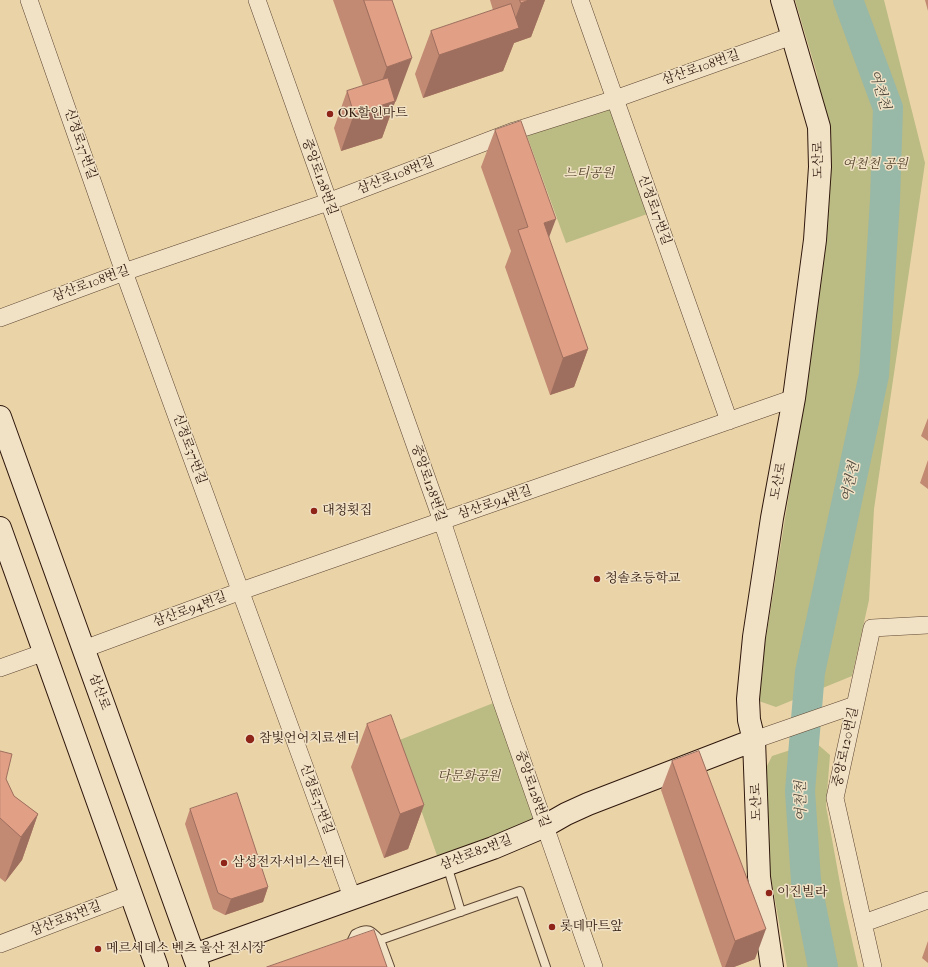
<!DOCTYPE html>
<meta charset="utf-8">
<style>
body{margin:0}
canvas{display:block;background:#ead3a7}
</style>
<canvas width="928" height="967"></canvas>
<script>
const c = document.querySelector('canvas').getContext('2d');
c.lineJoin = 'round';
function fillPath(path, color) {
  c.fillStyle = color;
  c.fill(path, 'evenodd');
}
function stroke(path, color, width, dash) {
  c.strokeStyle = color;
  c.lineWidth = width;
  c.lineCap = dash ? 'butt' : 'round';
  c.setLineDash(dash || []);
  c.stroke(path);
}
function drawText(font, color, halo, rows, align = 'center') {
  c.font = font + ' "IM FELL French Canon","Noto Serif KR",serif';
  c.lineWidth = 3;
  c.setLineDash([]);
  c.textBaseline = 'middle';
  c.strokeStyle = halo;
  c.fillStyle = color;
  for (const [text, x, y, turn = 0] of rows) {
    c.save();
    c.translate(x, y);
    c.rotate((+turn || 0) * Math.PI / 180);
    c.textAlign = isNaN(turn) ? turn : align;
    if (halo) c.strokeText(text, 0, 0);
    c.fillText(text, 0, 0);
    c.restore();
  }
}
const green = new Path2D(`
 M795 0H884L925 163 874 509 869 600 852 676 776 707 756 700 800 425 826 205 825 129 817 74Z
 M612 105 650 213 566 243 527 136Z
 M501 700 545 826 441 867 397 741Z
 M815 742 830 755 826 806 843 900 858 967H787L770 872 765 770 772 756Z`);
const river = new Path2D(`
 M823 967 806 881 800 791 810 672 874 375 885 200 888 108 848 0`);
const lane = new Path2D(`
 M447 865 461 912
 M351 948V942L355 934C368 927 371 930 380 940
 M390 967 380 940 520 891 546 967`);
const street = new Path2D(`
 M29 0 124 272 352 897
 M257 0 442 521 501 700 594 967
 M580 0 729 421
 M0 318 124 272 328 202 514 131 615 99 792 36
 M84 649 241 591 794 398
 M0 668 45 652
 M754 740 855 705
 M864 923 928 900
 M0 944 131 894
 M873 967 835 798 872 628 928 625`);
const secondary = new Path2D(`
 M0 417 198 967
 M0 528 157 967
 M194 955 493 848 545 826 566 814 588 804 754 740
 M772 967 759 877 754 740 749 720 748 699 754 637 772 518 794 398 815 240 820 167 819 127 782 0`);
const wall = new Path2D(`
 M333 0H392L396 101 395 102 382 138 341 151 334 128 347 91 363 86Z
 M490 0H545L531 37 514 43 503 71 423 98 415 74 431 31 493 10Z
 M925 0H928V11Z
 M495 130 549 238 588 349 574 387 550 395 505 267 511 251 481 167Z
 M928 418V441L921 436Z
 M928 460V489L920 483Z
 M367 724 424 805 408 849 384 858 351 767Z
 M0 751 6 779 14 796 38 814 22 860 5 882 0 878Z
 M672 761 755 959 734 967H722L661 790Z
 M190 809 268 887 263 902 225 915 213 909 185 824Z
 M928 941V963L922 958Z`);
const shadedWall = new Path2D(`
 M529 0H545L531 37 514 43 503 71 423 98 439 55 511 30 521 3Z
 M412 58 396 101 395 102 382 138 341 151 354 114 372 108 387 67Z
 M556 219 542 256 544 223Z
 M588 349 574 387 550 395 563 358Z
 M424 805 408 849 384 858 400 814Z
 M38 814 22 860 5 882 21 837Z
 M268 887 263 902 225 915 231 899Z
 M766 929 755 959 734 967H725L735 941Z`);
const building = new Path2D(`
 M364 0H392L412 58 387 67Z
 M520 0H529L521 3Z
 M511 4 519 28 439 55 431 31Z
 M388 78 395 101 354 114 347 91Z
 M521 121 556 219 544 223 588 349 563 358 518 230 528 227 495 130Z
 M391 715 424 805 400 814 367 724Z
 M0 751 12 754 6 779 14 796 38 814 21 837 0 818Z
 M699 751 766 929 735 941 672 761Z
 M237 793 268 887 231 899 218 893 190 809Z
 M374 930 387 967H267Z`);
const markers = [
 [330,114,4,"#8f2418"],
 [314,511,4,"#8f2418"],
 [597,579,4,"#8f2418"],
 [250,739,5,"#8f2418"],
 [224,863,4,"#8f2418"],
 [769,893,4,"#8f2418"],
 [552,927,4,"#8f2418"],
 [98,949,4,"#8f2418"]
];
const streetNames = [
 ["삼산로108번길",701,68,-19],
 ["신정로37번길",80,144,71],
 ["도산로",819,160,-90],
 ["삼산로108번길",396,176,-21],
 ["중앙로128번길",319,177,70],
 ["신정로17번길",654,210,70],
 ["삼산로108번길",91,284,-20],
 ["신정로37번길",189,449,70],
 ["도산로",779,481,-79],
 ["중앙로128번길",428,483,71],
 ["삼산로94번길",495,503,-19],
 ["삼산로94번길",190,610,-20],
 ["삼산로",99,692,70],
 ["중앙로120번길",846,747,-78],
 ["중앙로128번길",532,789,71],
 ["신정로37번길",316,799,70],
 ["도산로",757,802,-92],
 ["삼산로82번길",476,853,-21],
 ["삼산로83번길",66,919,-21]
];
const poiNames = [
 ["OK할인마트",338,114],
 ["대청횟집",322,511],
 ["청솔초등학교",605,579],
 ["참빛언어치료센터",259,739],
 ["삼성전자서비스센터",232,863],
 ["이진빌라",777,893],
 ["롯데마트앞",560,927],
 ["메르세데스 벤츠 울산 전시장",106,949]
];
const parkNames = [
 ["여천천 공원",875,165],
 ["느티공원",589,174],
 ["다문화공원",469,777]
];
const waterNames = [
 ["여천천",879,90,73],
 ["여천천",851,482,-78],
 ["여천천",802,801,-91]
];
fillPath(green, '#bbbb84');
stroke(river, '#98b8a8', 30);
stroke(lane, '#5e4633', 10);
stroke(street, '#5e4633', 18);
stroke(secondary, '#2f170c', 24);
stroke(lane, '#f1e2c6', 8);
stroke(street, '#f1e2c6', 17);
stroke(secondary, '#f1e2c6', 22);
fillPath(wall, '#c28973');
fillPath(shadedWall, '#9e6f5e');
fillPath(building, '#e19f86');
stroke(building, '#9e6f5e', 1);
for (const [x, y, r, color] of markers) {
  const dot = new Path2D();
  dot.arc(x, y, r, 0, 2 * Math.PI);
  c.fillStyle = color;
  c.fill(dot);
  stroke(dot, '#f1e2c6', 1.5);
}
drawText('13px', '#2f170c', '#f1e2c6', streetNames);
drawText('13px', '#2f170c', '#f1e2c6', poiNames, 'left');
drawText('italic 13px', '#594830', '#f1e2c6', parkNames);
drawText('italic 14px', '#4e473b', '#f1e2c6', waterNames);
</script>
